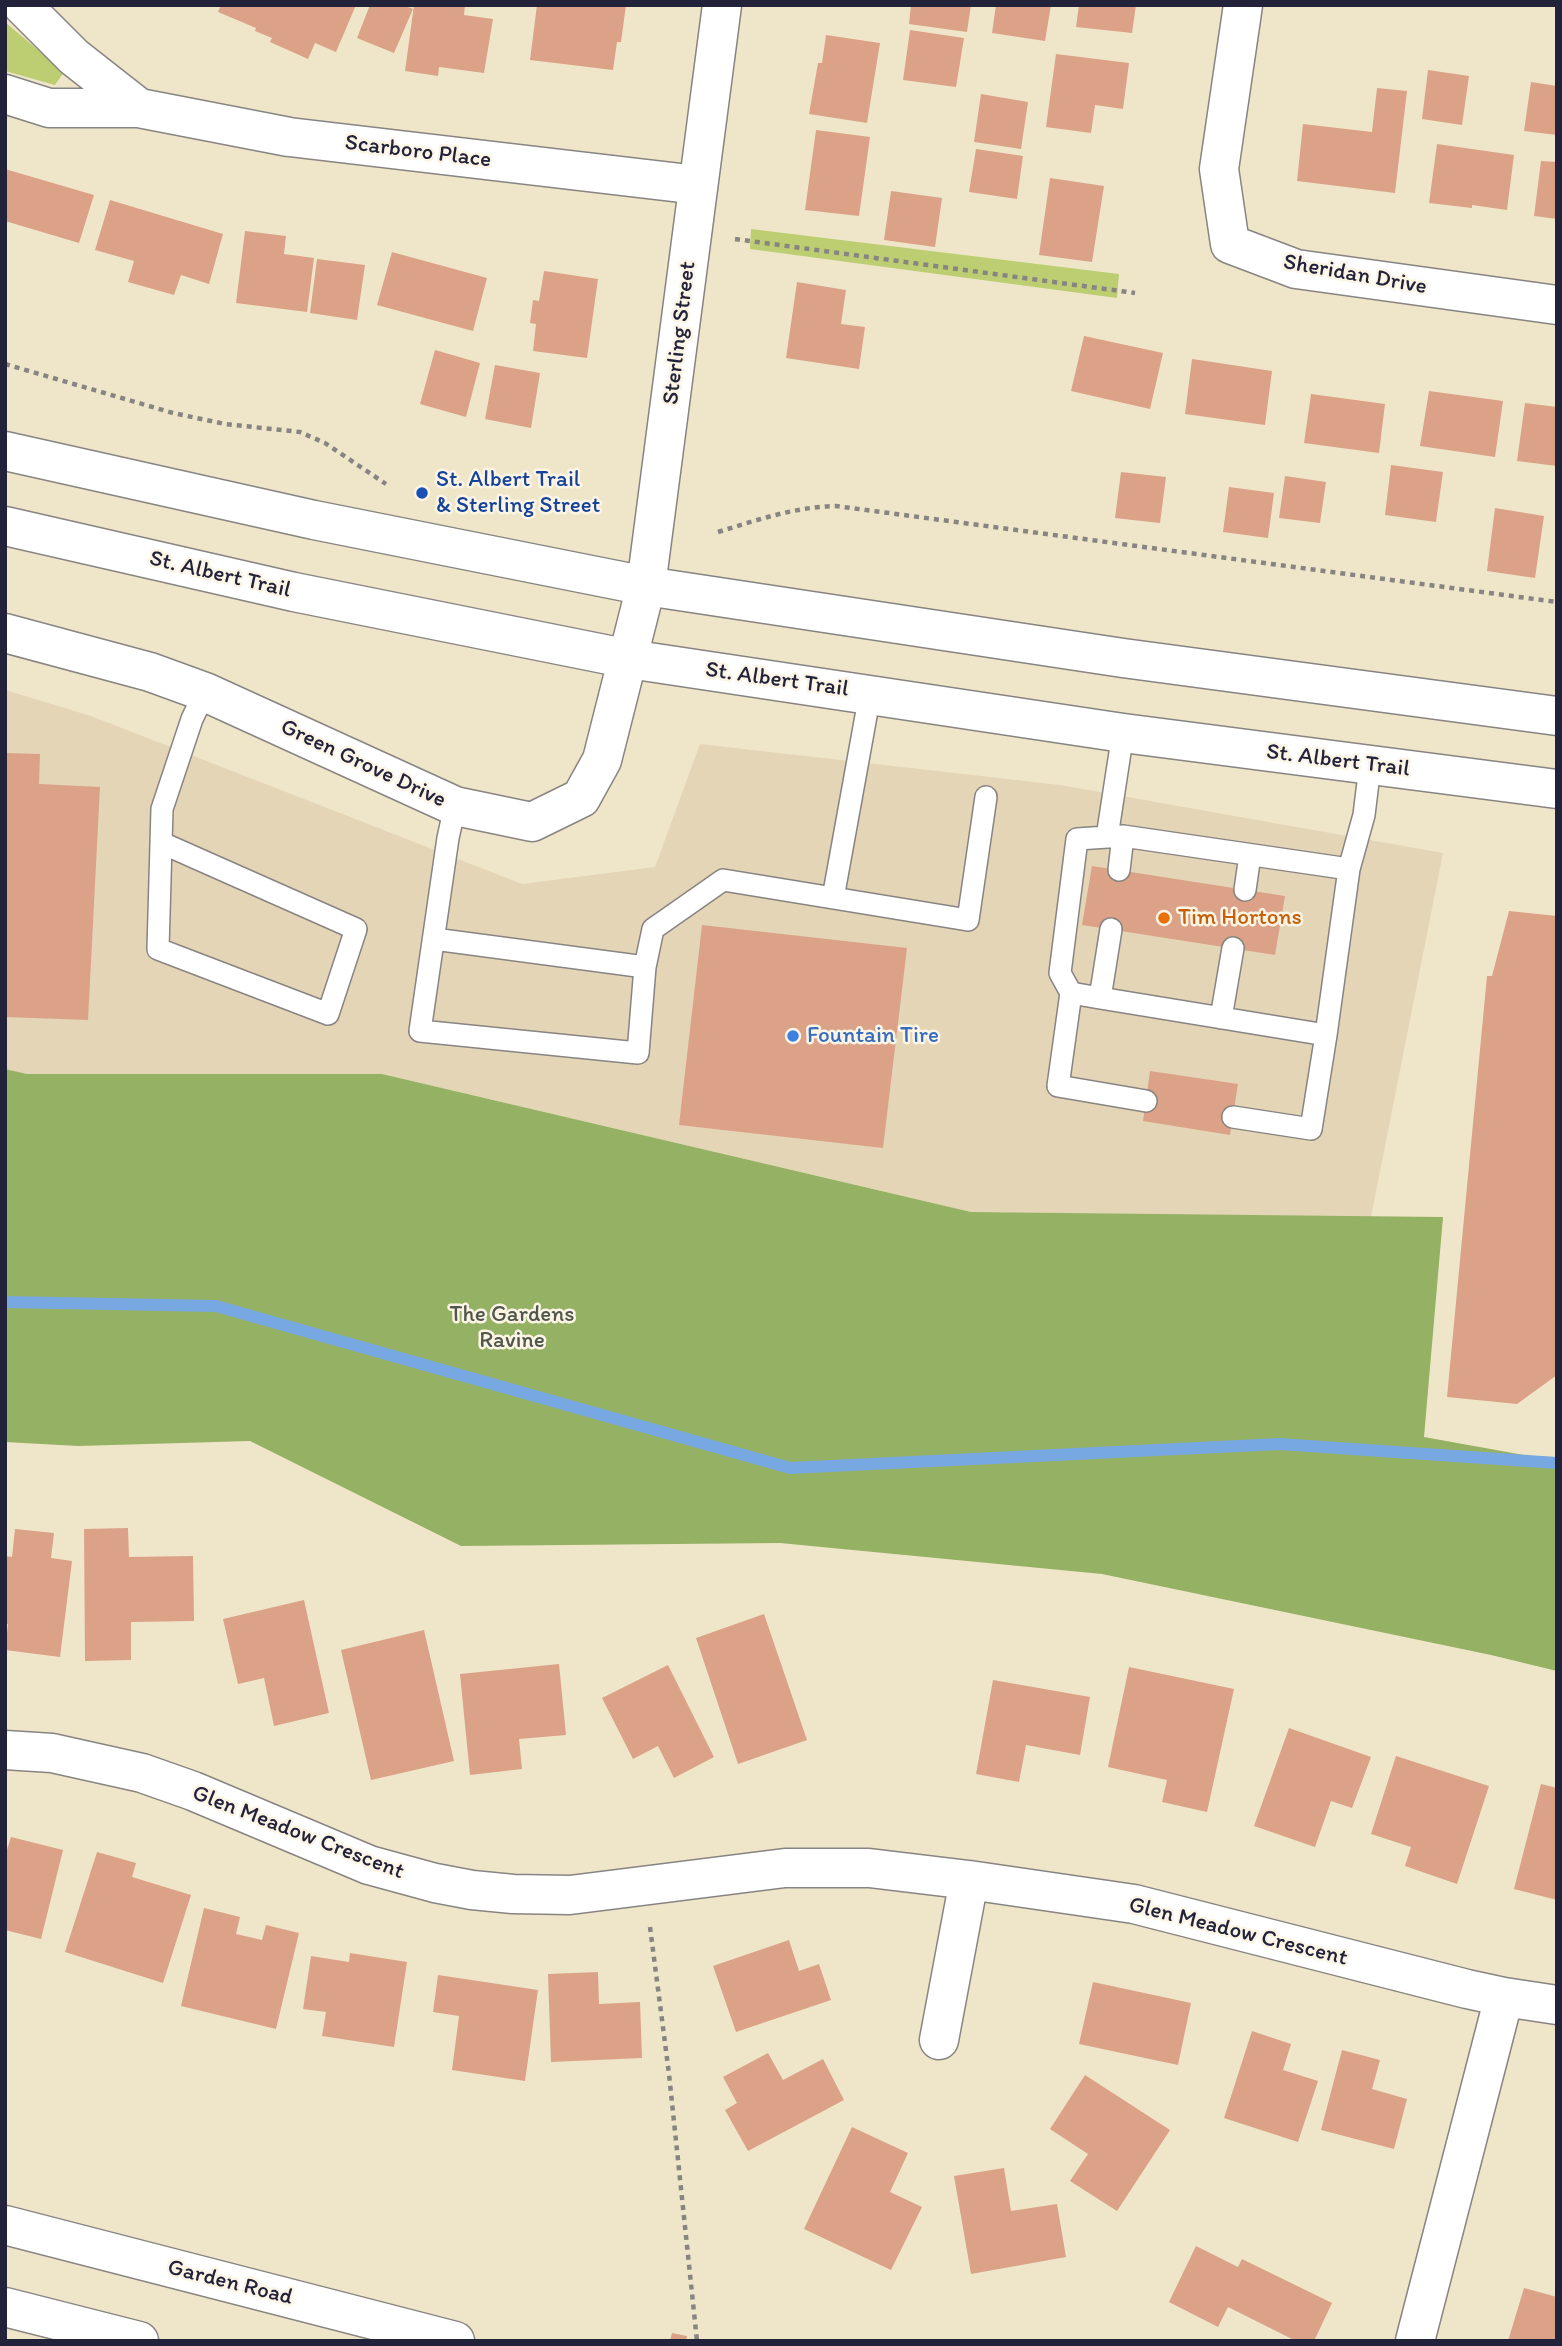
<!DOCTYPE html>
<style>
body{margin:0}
#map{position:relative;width:1562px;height:2346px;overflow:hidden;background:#efe6c9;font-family:Itim,sans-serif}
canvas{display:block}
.frame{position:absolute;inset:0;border:7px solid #22223b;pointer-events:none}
</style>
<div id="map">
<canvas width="1562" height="2346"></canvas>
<div class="frame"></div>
</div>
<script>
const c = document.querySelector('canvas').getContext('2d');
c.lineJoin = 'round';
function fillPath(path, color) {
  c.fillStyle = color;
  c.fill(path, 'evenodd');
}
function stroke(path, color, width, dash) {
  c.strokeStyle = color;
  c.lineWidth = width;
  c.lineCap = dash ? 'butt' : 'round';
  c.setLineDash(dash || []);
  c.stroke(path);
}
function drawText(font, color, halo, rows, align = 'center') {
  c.font = font + ' Itim,sans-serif';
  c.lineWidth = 5;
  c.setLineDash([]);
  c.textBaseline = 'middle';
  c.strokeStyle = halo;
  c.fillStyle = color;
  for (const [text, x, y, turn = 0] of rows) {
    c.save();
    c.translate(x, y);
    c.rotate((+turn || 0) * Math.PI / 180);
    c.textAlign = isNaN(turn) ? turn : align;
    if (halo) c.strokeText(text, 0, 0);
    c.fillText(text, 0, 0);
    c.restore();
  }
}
const built = new Path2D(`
 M5 690 91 716 522 884 655 867 700 744 1060 785 1443 853 1371 1217 971 1212 382 1074H26L5 1069Z`);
const green = new Path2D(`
 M5 22 64 72 55 85 5 71Z
 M751 229 1119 274 1117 298 750 249Z`);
const forest = new Path2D(`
 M5 1069 27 1074H382L971 1212 1443 1217 1424 1437 1557 1461V1671L1491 1655 1102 1574 780 1543 461 1546 250 1441 78 1446 5 1442Z`);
const stream = new Path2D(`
 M5 1302 216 1306 790 1468 1279 1444 1557 1463`);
const building = new Path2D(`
 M221 5H356L336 52 315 43 308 59 270 42 272 38 255 31 256 28 218 12Z
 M370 5H403L413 9 394 53 357 38Z
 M414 5H465L464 15 493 19 484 73 439 67 438 76 405 71Z
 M537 5 554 7V5H626L621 42H617L613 70 530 60Z
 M911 5H971L967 32 909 24Z
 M996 5H1051L1045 41 992 33Z
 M1079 5H1136L1132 33 1076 27Z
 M910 30 964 38 956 87 903 80Z
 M826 35 880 43 867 123 809 114 818 63H822Z
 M1056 54 1129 63 1123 109 1095 105 1091 133 1046 127Z
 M1428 70 1469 76 1462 125 1422 119Z
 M1531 82 1557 86V135L1524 131Z
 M1377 88 1407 91 1395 193 1297 181 1303 124 1372 132Z
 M981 94 1028 102 1021 149 974 142Z
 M816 130 870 137 859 216 805 210Z
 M1437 144 1514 155 1507 210 1472 205V208L1429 203Z
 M976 149 1023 156 1017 199 969 192Z
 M1541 161 1557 162V219L1534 216Z
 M5 169 94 195 79 243 5 221Z
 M1050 178 1104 186 1092 262 1039 255Z
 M891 191 942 198 935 247 884 240Z
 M110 200 223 234 209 284 181 275 174 295 128 282 134 261 95 250Z
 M245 231 286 236 284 254 314 258 307 312 236 303Z
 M392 252 487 278 473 331 377 305Z
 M317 259 365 265 357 320 310 313Z
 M544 271 598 279 587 358 533 351 536 324 530 323 533 300 539 301Z
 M797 282 846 290 841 324 865 327 859 369 786 358Z
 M1084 336 1163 353 1150 409 1071 391Z
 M435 350 480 363 466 417 420 404Z
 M1192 359 1272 371 1265 425 1185 414Z
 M495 365 540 373 531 428 485 419Z
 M1429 391 1503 401 1495 457 1420 446Z
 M1311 394 1385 404 1379 453 1304 443Z
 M1525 403 1557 407V466L1517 461Z
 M1391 465 1443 472 1436 522 1385 515Z
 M1121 472 1166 477 1160 523 1115 518Z
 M1285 476 1326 482 1320 523 1279 518Z
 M1229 487 1274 493 1268 538 1223 532Z
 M1495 508 1544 516 1535 578 1487 571Z
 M5 753 40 754 39 784 100 787 88 1020 5 1017Z
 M1092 866 1285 896 1275 955 1082 925Z
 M1509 911 1557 916V1375L1517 1404 1447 1397 1487 976H1492Z
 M702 925 907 948 883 1148 679 1125Z
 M1150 1071 1238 1084 1230 1135 1143 1121Z
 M128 1528 129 1557 193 1556 194 1621 131 1622V1660L85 1661 84 1529Z
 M15 1529 54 1533 51 1558 72 1561 60 1657 5 1650 8 1624H5V1556L12 1557Z
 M304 1600 329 1713 274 1726 264 1678 238 1684 223 1619Z
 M764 1614 807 1740 738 1764 696 1638Z
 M424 1630 454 1761 371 1780 341 1650Z
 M559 1664 566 1735 519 1739 522 1769 470 1775 460 1674Z
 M668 1665 714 1757 674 1778 658 1746 633 1759 602 1698Z
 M1129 1667 1234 1689 1207 1812 1162 1802 1167 1780 1108 1767Z
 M993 1680 1090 1697 1080 1755 1026 1745 1019 1782 976 1774Z
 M1289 1728 1371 1757 1352 1808 1331 1801 1315 1847 1254 1826Z
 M1396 1756 1489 1786 1457 1884 1405 1866 1411 1847 1371 1834Z
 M1541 1784 1557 1788V1900L1514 1889Z
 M11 1837 63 1850 41 1939 5 1930V1856Z
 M97 1852 136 1863 132 1877 191 1895 163 1983 65 1952Z
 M204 1908 240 1917 236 1934 262 1940 266 1925 299 1933 276 2029 181 2006Z
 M789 1940 799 1971 819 1964 831 2000 736 2032 713 1966Z
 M350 1953 407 1962 394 2047 322 2036 326 2012 303 2009 311 1956 349 1962Z
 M598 1972 599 2004 640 2002 642 2058 551 2062 548 1974Z
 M438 1975 538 1990 525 2081 452 2070 459 2016 433 2012Z
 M1093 1982 1191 2003 1178 2065 1079 2044Z
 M1252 2031 1291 2044 1283 2070 1318 2081 1298 2142 1224 2118Z
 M1342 2050 1380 2060 1372 2089 1407 2099 1394 2149 1321 2130Z
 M768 2053 783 2080 823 2059 844 2100 748 2151 725 2110 737 2103 723 2077Z
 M1085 2075 1170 2130 1117 2211 1070 2181 1088 2154 1050 2129Z
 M852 2127 908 2153 890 2192 922 2207 891 2270 804 2229Z
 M1004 2168 1011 2211 1057 2204 1066 2257 971 2274 954 2176Z
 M1196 2246 1238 2267 1242 2259 1332 2303 1314 2341H1296L1228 2307 1218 2327 1169 2302Z
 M1524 2288 1557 2297V2341H1508Z
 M672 2333 687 2336 686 2341H670Z`);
const path = new Path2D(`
 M735 239 1135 293
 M5 364 173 413 225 424 300 432 325 443 386 484
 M718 532C757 520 794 507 836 506L1557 602
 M650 1927 669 2074 697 2341`);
const service = new Path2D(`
 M455 806 448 838 420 1031 638 1053 645 967 653 929 723 880 968 920 986 797
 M1107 837 1123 733
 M162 843 356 929 328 1014 158 949 162 809 192 719 205 692
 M1119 870 1123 836
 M1245 890 1250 855
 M833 898 870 694
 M1111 929 1100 998 1326 1035 1349 869 1364 815 1370 766
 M434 939 645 967
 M1071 993 1058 1086 1146 1101
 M1100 998 1071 993 1060 973 1077 839 1123 836 1349 869
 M1221 1018 1233 948
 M1233 1117 1311 1129 1326 1035`);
const minor = new Path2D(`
 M22 5 74 57 139 108
 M1243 5 1219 169 1230 244 1296 269 1557 305
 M5 94 49 108H139L289 137 698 185
 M5 1750 52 1753 142 1773 193 1791 369 1865 435 1883 472 1890 513 1894 570 1895 785 1868H869L969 1880 1134 1904 1467 1989 1504 1997 1557 2005
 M939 2040 969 1880
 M5 2307 139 2341
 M1415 2341 1504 1997`);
const tertiary = new Path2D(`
 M5 633 150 672 205 692 455 806 532 822 581 798 602 760 646 586 722 5
 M5 2225 455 2341`);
const primary = new Path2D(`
 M5 451 314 520 646 586 1123 658 1557 716
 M5 526 294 592 629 659 1123 733 1557 789`);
const markers = [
 [422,493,7,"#1a4fb4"],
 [1164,918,7,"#e8710a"],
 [793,1036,7,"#3f7fe0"]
];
const streetNames = [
 ["Scarboro Place",418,152,7],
 ["Sheridan Drive",1355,275,10],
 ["Sterling Street",680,333,-83],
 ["St. Albert Trail",220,575,13],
 ["St. Albert Trail",777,680,8],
 ["St. Albert Trail",1338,761,7],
 ["Green Grove Drive",363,764,25],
 ["Glen Meadow Crescent",298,1833,21],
 ["Glen Meadow Crescent",1238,1932,14],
 ["Garden Road",230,2283,14]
];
const transitNames = [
 ["St. Albert Trail",436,480],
 ["& Sterling Street",436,506]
];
const foodNames = [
 ["Tim Hortons",1178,918]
];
const shopNames = [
 ["Fountain Tire",807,1036]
];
const parkNames = [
 ["The Gardens",512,1315],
 ["Ravine",512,1341]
];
fillPath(built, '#e4d5b7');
fillPath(green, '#bcce71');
fillPath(forest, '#95b163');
stroke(stream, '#78a8e2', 12);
fillPath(building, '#dba287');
stroke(service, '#888482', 24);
stroke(minor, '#888482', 41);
stroke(tertiary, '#888482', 41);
stroke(primary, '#888482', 41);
stroke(path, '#888482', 4.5, [5, 5]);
stroke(service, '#fff', 21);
stroke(minor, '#fff', 38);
stroke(tertiary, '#fff', 38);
stroke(primary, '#fff', 38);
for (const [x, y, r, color] of markers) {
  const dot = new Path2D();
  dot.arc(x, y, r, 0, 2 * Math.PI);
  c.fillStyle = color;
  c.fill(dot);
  stroke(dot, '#fcf5e5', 2.5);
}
drawText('23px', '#22223b', '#fcf5e5', streetNames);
drawText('23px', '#164399', '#fcf5e5', transitNames, 'left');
drawText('23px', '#c56008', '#fcf5e5', foodNames, 'left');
drawText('23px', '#366cbe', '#fcf5e5', shopNames, 'left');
drawText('23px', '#50564b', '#fcf5e5', parkNames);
</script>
